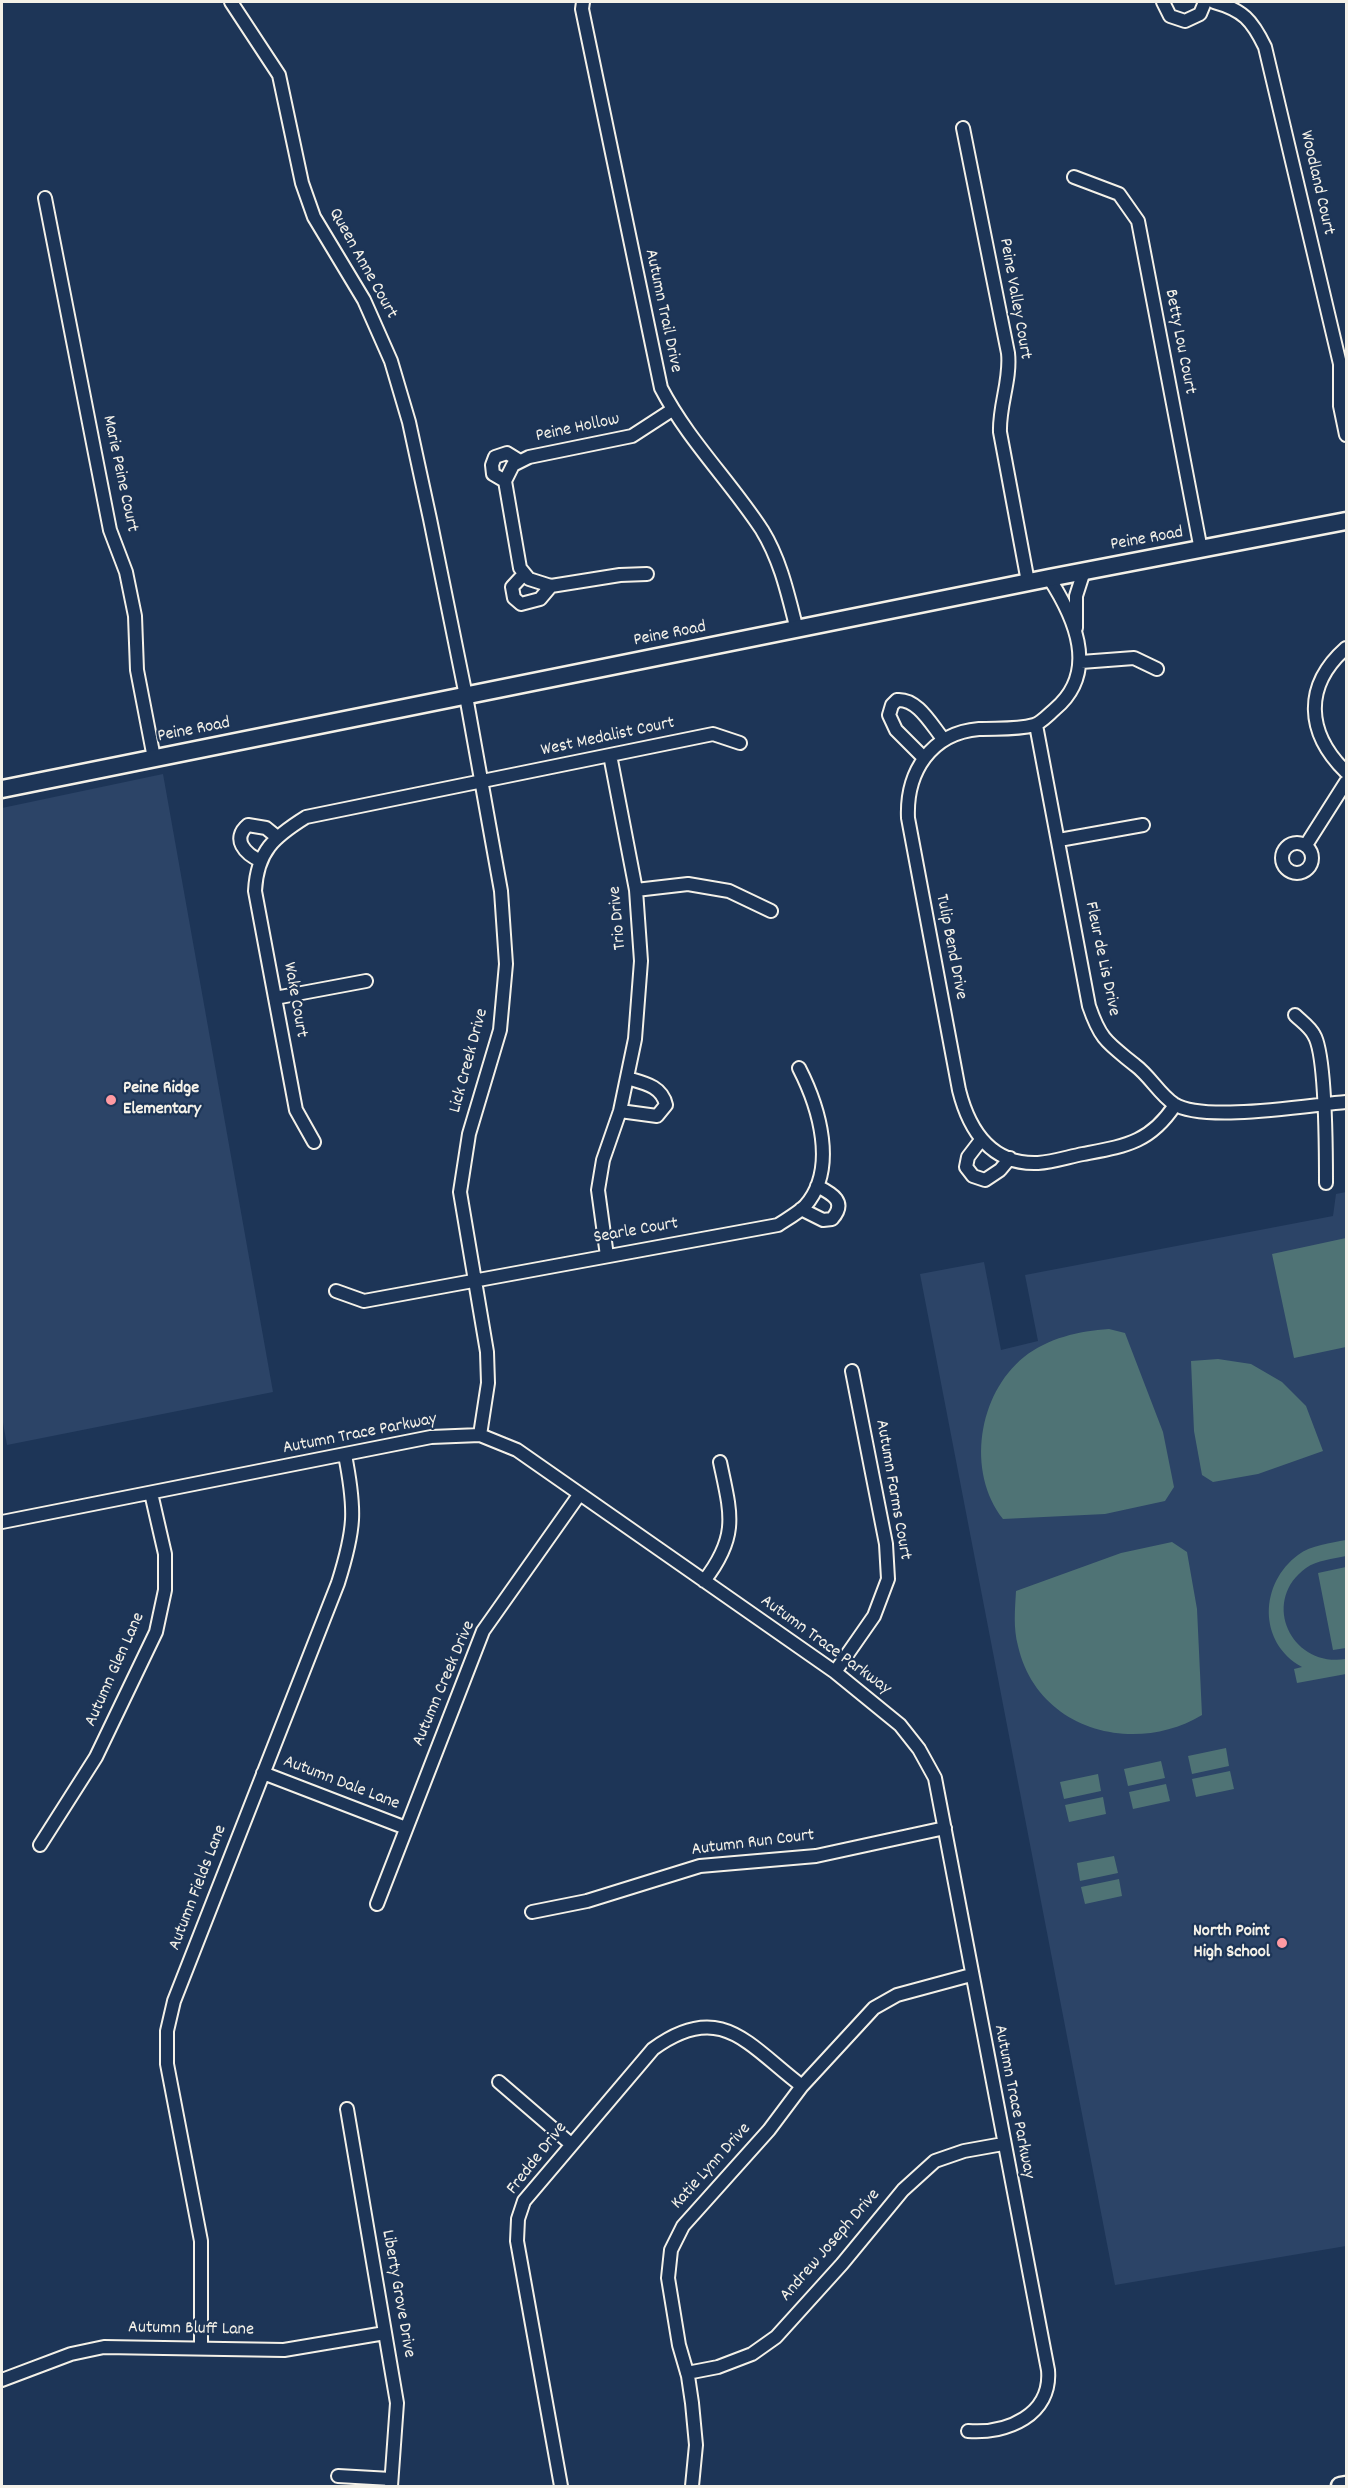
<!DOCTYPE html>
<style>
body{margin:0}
#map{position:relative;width:1348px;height:2488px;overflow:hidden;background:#1d3557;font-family:Dekko,sans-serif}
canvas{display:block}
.frame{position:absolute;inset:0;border:3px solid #f4f1e8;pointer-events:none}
</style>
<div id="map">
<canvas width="1348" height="2488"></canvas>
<div class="frame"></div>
</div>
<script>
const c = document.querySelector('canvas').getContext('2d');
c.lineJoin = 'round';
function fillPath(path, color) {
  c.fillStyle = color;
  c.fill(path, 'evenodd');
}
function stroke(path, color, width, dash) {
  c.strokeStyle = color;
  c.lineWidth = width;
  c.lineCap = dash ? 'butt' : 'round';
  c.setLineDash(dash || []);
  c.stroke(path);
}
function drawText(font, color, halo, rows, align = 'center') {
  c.font = font + ' Dekko,sans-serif';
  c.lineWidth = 4.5;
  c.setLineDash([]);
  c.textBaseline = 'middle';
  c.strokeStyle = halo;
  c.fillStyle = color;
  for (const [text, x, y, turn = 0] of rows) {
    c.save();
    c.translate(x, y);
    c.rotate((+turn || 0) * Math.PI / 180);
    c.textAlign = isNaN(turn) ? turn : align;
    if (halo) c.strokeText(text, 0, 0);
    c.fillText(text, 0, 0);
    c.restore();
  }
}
const built = new Path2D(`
 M163 774 273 1392 7 1445 2 1417V808Z
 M1346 1192V2246L1115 2285 920 1274 984 1262 1001 1350 1038 1341 1025 1275 1333 1216 1336 1194Z`);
const green = new Path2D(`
 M1346 1238V1347L1294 1358 1272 1254Z
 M1109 1329 1125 1333 1163 1432 1174 1487 1165 1501 1105 1514 1003 1519C966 1472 978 1394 1024 1357 1048 1338 1079 1331 1109 1329Z
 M1218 1359 1251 1364 1282 1382 1306 1406 1323 1451 1258 1474 1213 1482 1202 1475 1194 1431 1191 1361Z
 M1346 1540V1556C1333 1559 1317 1560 1306 1568 1260 1601 1291 1668 1346 1659V1674L1297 1683 1294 1669 1302 1667C1257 1642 1260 1583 1298 1555 1311 1545 1331 1543 1346 1540Z
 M1172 1542 1187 1552 1197 1609 1202 1715C1134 1756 1037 1730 1018 1646 1013 1628 1015 1609 1016 1591L1121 1553Z
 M1346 1567V1648L1333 1650 1318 1573Z
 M1226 1748 1229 1766 1192 1774 1188 1756Z
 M1161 1761 1165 1778 1128 1786 1124 1769Z
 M1230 1771 1234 1789 1196 1797 1192 1779Z
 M1098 1774 1101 1791 1064 1799 1060 1782Z
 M1166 1784 1170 1801 1133 1809 1129 1792Z
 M1103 1797 1106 1814 1069 1822 1065 1805Z
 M1114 1856 1118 1873 1080 1881 1077 1863Z
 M1119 1879 1122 1896 1085 1904 1081 1887Z`);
const street = new Path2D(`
 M231 2 279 75 302 183 314 217 364 300 391 361 409 422 430 519 466 696 501 891 506 964 500 1030 469 1134 460 1192 487 1352 488 1383 480 1435
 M583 2 582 9 661 388C688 440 730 481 762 530 781 561 788 595 797 630
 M1163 2 1170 16 1185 21 1200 14 1205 2
 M1214 2C1243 10 1252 20 1265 47L1340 364V406L1346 435
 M963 128 1008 353C1011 380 999 405 1000 432L1028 582
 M1074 177 1119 194 1138 221 1201 550
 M45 198 110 530 126 572 135 616 137 670 154 758
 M505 481 493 474 492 465 495 457 507 453 520 461
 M524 574 512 587 514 598 521 604 540 599 551 586
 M647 574 620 575 551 586 529 579 520 568 505 481 513 465 529 457 632 436 672 410
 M1049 578C1075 618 1099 672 1055 709 1049 714 1041 723 1034 725 1016 730 997 728 979 729 931 733 906 772 908 818L959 1090C969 1130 991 1165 1038 1163 1053 1162 1068 1157 1083 1154 1125 1146 1150 1143 1175 1105
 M1076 628V596L1084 571
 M1346 648C1303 686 1306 733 1346 772
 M1081 662 1134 658 1157 669
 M1036 725 1089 1006C1101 1041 1108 1043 1135 1065 1150 1076 1159 1094 1174 1104 1204 1123 1309 1105 1346 1102
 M923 757 896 730 889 715 892 705 897 700C918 698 932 726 944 740
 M1059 840 1143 825
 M1282 858a15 15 0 1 1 30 0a15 15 0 1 1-30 0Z
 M1306 845 1346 782
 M261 861C245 854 231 839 248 825L266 828 277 837
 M636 890 688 884 729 891 771 911
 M275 998 366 981
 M1295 1015C1301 1021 1310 1027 1314 1035 1326 1054 1326 1155 1326 1183
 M620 1111 657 1116 666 1105C662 1086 644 1083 627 1078
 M981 1140 968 1157 966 1167 973 1176 985 1180 1000 1170 1010 1158
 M314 1142 296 1110 255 891C257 851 274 837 306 817L713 734 740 743
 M801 1209 823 1220 832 1219C847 1202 833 1194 817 1186
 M607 1256 598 1190 603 1160 620 1111 635 1039 641 961 636 890 610 755
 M336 1291 364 1301 778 1225C787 1219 798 1213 805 1206 838 1169 819 1107 799 1068
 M2 1522 431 1437 480 1435 517 1450 835 1672 900 1725 919 1749 935 1778 1048 2370C1052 2415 1007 2434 968 2431
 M704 1581C739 1536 731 1514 720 1462
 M835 1672 874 1616 888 1579 886 1544 852 1371
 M263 1773 406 1828
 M40 1845 96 1757 156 1632 165 1590V1554L151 1493
 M377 1904 483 1631 579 1495
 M532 1912 587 1901 700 1866 816 1856 945 1828
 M499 2082 571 2144
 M347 2109 397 2403 391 2486
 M201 2347V2241L167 2064V2031L174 2001 338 1583C355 1529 356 1511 345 1455
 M687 2373 718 2367 752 2354 776 2337 842 2264 903 2190 935 2161 964 2151 1003 2144
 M2 2380 71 2354 104 2347 284 2350 385 2333
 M338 2476 391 2479
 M561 2486 517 2241 518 2219 524 2201 653 2049C721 1999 749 2046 802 2086
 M692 2486 696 2445 692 2403 688 2376 679 2345 668 2278 671 2250 683 2226 769 2130 802 2086 874 2008 897 1995 971 1975`);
const secondary = new Path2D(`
 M2 789 1049 578 1346 521
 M1340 2486 1346 2485`);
const markers = [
 [111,1100,6,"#ff9aa2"],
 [1282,1943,6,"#ff9aa2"]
];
const streetNames = [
 ["Woodland Court",1316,183,77],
 ["Queen Anne Court",362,264,61],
 ["Peine Valley Court",1014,299,80],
 ["Autumn Trail Drive",662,311,78],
 ["Betty Lou Court",1179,342,79],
 ["Peine Hollow",578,429,-12],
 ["Marie Peine Court",119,474,78],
 ["Peine Road",1147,540,-10],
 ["Peine Road",670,635,-11],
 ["Peine Road",194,731,-11],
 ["West Medalist Court",608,738,-12],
 ["Trio Drive",619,918,-95],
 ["Tulip Bend Drive",950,947,79],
 ["Fleur de Lis Drive",1101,959,78],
 ["Wake Court",294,1000,80],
 ["Lick Creek Drive",470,1061,-75],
 ["Searle Court",636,1232,-10],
 ["Autumn Trace Parkway",360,1435,-11],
 ["Autumn Farms Court",892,1490,80],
 ["Autumn Trace Parkway",825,1646,36],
 ["Autumn Glen Lane",116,1670,-66],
 ["Autumn Creek Drive",445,1684,-67],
 ["Autumn Dale Lane",341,1784,21],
 ["Autumn Run Court",753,1844,-7],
 ["Autumn Fields Lane",199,1888,-69],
 ["Autumn Trace Parkway",1013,2102,79],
 ["Fredde Drive",538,2159,-52],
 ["Katie Lynn Drive",712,2167,-48],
 ["Andrew Joseph Drive",831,2246,-49],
 ["Liberty Grove Drive",397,2294,80],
 ["Autumn Bluff Lane",191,2330,1]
];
const poiNames = [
 ["Peine Ridge",123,1090],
 ["Elementary",123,1111],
 ["North Point",1270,1933,"right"],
 ["High School",1270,1954,"right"]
];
fillPath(built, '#2c4467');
fillPath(green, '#4f7375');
stroke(street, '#f4f1e8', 16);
stroke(secondary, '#f4f1e8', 21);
stroke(street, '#1d3557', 12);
stroke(secondary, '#1d3557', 16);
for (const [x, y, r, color] of markers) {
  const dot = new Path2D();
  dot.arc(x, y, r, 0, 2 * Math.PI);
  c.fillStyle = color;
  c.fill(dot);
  stroke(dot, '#1d3557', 2);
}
drawText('18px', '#f4f1e8', '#1d3557', streetNames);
drawText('bold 18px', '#f4f1e8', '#1d3557', poiNames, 'left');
</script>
